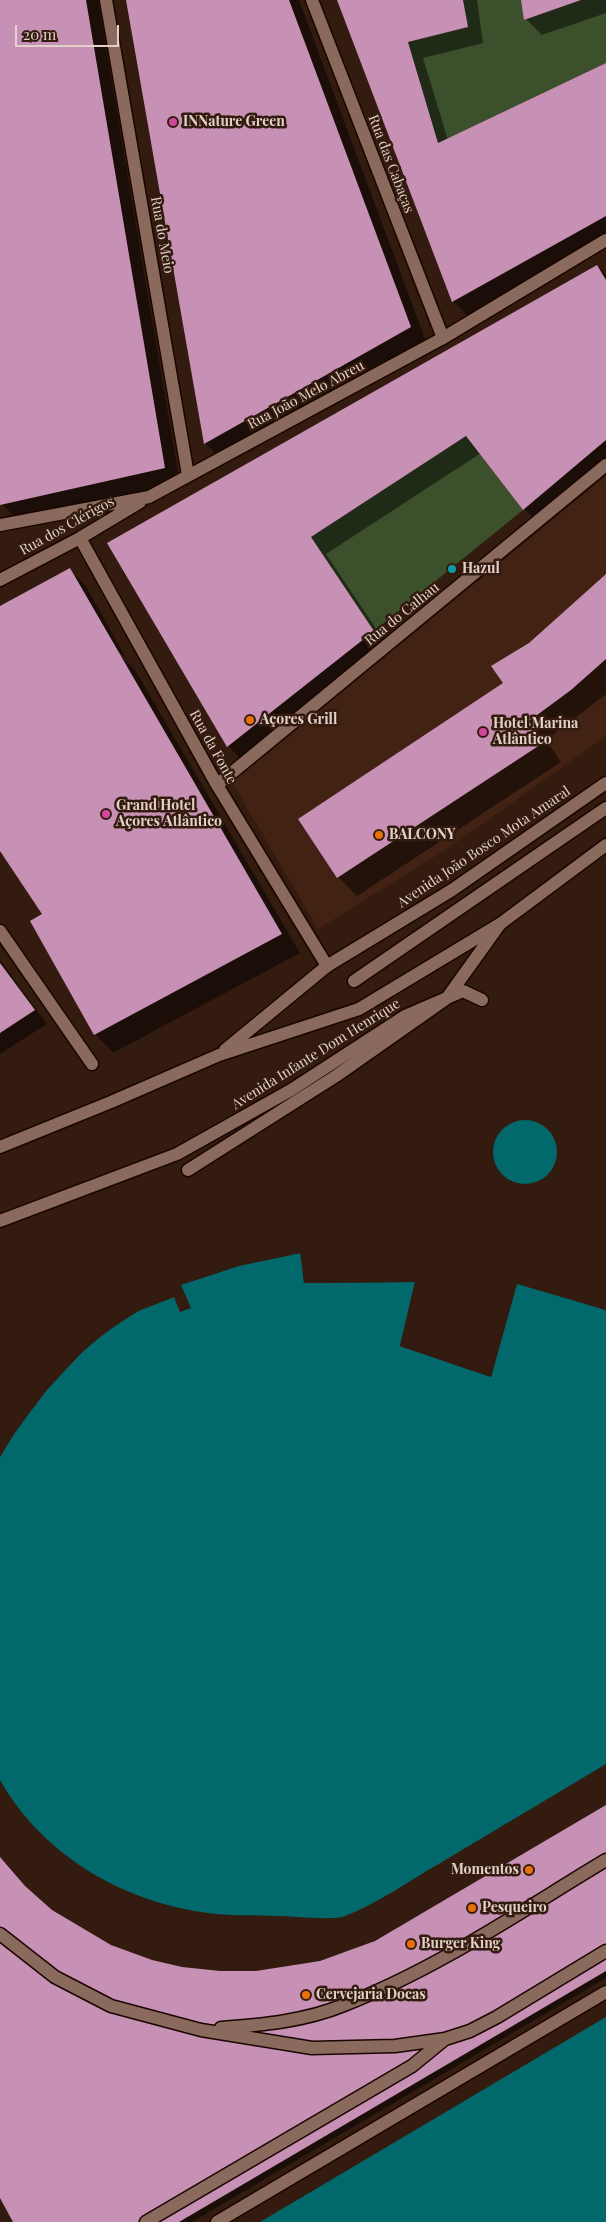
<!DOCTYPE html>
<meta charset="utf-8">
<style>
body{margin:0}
#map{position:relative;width:606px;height:2222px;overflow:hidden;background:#341b0f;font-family:"Playfair Display",serif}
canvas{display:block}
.scale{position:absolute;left:15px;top:25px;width:104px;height:22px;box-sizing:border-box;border:2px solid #e3d1c9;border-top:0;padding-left:6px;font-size:15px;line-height:18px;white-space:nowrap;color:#e3d1c9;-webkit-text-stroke:4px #341b0f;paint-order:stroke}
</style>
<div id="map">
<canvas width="606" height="2222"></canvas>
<div class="scale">20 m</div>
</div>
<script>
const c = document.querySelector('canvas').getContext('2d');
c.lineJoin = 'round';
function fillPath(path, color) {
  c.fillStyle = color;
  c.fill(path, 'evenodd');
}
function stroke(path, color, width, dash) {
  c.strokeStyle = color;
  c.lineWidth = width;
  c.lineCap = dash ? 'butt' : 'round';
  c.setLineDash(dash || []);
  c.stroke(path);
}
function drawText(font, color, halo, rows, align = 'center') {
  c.font = font + ' "Playfair Display",serif';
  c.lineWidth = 5;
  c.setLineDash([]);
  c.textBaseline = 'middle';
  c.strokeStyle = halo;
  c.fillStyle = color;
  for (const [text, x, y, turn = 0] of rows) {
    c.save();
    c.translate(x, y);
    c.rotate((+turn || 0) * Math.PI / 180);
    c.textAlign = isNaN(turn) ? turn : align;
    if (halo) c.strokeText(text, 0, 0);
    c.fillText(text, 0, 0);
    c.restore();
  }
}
const built = new Path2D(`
 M606 476V736L447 849 318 929 232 782Z`);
const green = new Path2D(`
 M463 0H521L525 20 581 0H606V63L438 143 408 42 467 27Z
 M466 436 523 510 374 631 311 537Z`);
const water = new Path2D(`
 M493 1152a32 32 0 1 1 64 0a32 32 0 1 1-64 0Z
 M301 1253 304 1283 415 1282 400 1346 491 1377 517 1283 606 1310V1764C550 1798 493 1831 437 1865 407 1882 377 1904 345 1916 333 1921 291 1916 277 1916 257 1915 236 1916 216 1914 129 1905 44 1858 0 1780V1457C33 1401 78 1346 135 1313 146 1306 161 1302 174 1297L180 1312 191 1308 181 1285 239 1266Z
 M606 2016V2222H260L606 2017Z`);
const pier = new Path2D(`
 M300 1251 303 1253 306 1281 416 1280 418 1282 403 1344 489 1374 516 1281 606 1307V1310L517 1284 491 1377 400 1346 415 1282 304 1283Z
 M173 1294 174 1297 136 1312 105 1333 84 1350 46 1391 13 1435 0 1457V1452L11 1434 44 1390 82 1348 103 1331 135 1309Z`);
const shadow = new Path2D(`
 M0 0H98L180 484 18 520 2 504 0 494Z
 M128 0H299L427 344 221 459 205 443Z
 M338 0H477L483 43 423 58 448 140 606 64V241L469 317 453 301Z
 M522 0H606V13L542 35 526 19Z
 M597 266 606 275V469L540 525 524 509 481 453 326 554 389 648 244 762 228 746 109 544Z
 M70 570 86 586 127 660 113 645 111 646 135 670 300 953 113 1053 95 1034 43 915 0 849V608Z
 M606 576V694L546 740 561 762 357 896 338 877 505 683 529 644Z
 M0 960 47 1024 0 1054Z
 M606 1806V1978L192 2222H14L0 2196V1857L28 1890 51 1911 111 1946 152 1961 182 1968 220 1972H256L320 1962 348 1954 406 1926Z`);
const building = new Path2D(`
 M0 0H86L165 468 0 505Z
 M126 0H289L411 327 204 444Z
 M337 0H463L468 27 408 42 438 143 606 63V216L452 302Z
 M521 0H581L524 20Z
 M597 265 606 280V440L523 510 466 436 311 537 374 631 227 747 107 543Z
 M70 568 282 934 94 1035 30 921 42 914 0 851V606Z
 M606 574V659L571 690 529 721 543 743 337 878 298 819 503 683 491 666 529 643Z
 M0 963 35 1010 0 1033Z
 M606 1805V1971L179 2222H13L0 2198V1857L25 1886 52 1910 111 1945 152 1960 182 1967 220 1971H256L320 1961 375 1941Z`);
const service = new Path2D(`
 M354 981 606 808
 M188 1170 336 1076 447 998 500 924
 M0 1934 55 1977 111 2006 201 2030 312 2048 395 2046 445 2039 470 2031 497 2017 606 1951
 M221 2028C262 2025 305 2021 344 2005 437 1969 521 1911 606 1860
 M146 2222 412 2066 445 2039
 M217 2222 606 1992`);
const pedestrian = new Path2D(`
 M0 931 92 1064
 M0 1221 177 1154 291 1090 405 1016 463 991 482 1000`);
const minor = new Path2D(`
 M106 0 188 475
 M312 0 443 338
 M0 525 149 497 443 338 606 240
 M80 538 217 785 327 966
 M0 580 80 538 140 502
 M217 785 606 465`);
const secondary = new Path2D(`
 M225 1050 327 966 452 890 606 783
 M0 1147 111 1102 219 1055 359 1009 500 924 606 845`);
const markers = [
 [173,122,5,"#d1479c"],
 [452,569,5,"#0f9aa8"],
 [250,720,5,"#e8710a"],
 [483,732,5,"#d1479c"],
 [106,814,5,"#d1479c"],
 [379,835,5,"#e8710a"],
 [529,1870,5,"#e8710a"],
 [472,1908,5,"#e8710a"],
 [411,1944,5,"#e8710a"],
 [306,1995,5,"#e8710a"]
];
const poiNames = [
 ["INNature Green",183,122],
 ["Hazul",462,569],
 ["Açores Grill",260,720],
 ["Hotel Marina",493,724],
 ["Atlântico",493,740],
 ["Grand Hotel",116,806],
 ["Açores Atlântico",116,822],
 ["BALCONY",389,835],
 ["Momentos",519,1870,"right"],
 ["Pesqueiro",482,1908],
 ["Burger King",421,1944],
 ["Cervejaria Docas",316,1995]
];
const streetNames = [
 ["Rua das Cabaças",391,164,69],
 ["Rua do Meio",162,235,80],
 ["Rua João Melo Abreu",306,395,-28],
 ["Rua dos Clérigos",67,526,-29],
 ["Rua do Calhau",402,614,-39],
 ["Rua da Fonte",213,747,61],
 ["Avenida João Bosco Mota Amaral",484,847,-34],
 ["Avenida Infante Dom Henrique",316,1054,-32]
];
fillPath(built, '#422213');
fillPath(green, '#3c512b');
fillPath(water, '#01686b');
fillPath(pier, '#341b0f');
fillPath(shadow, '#0007');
fillPath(building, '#c791b5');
stroke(service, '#1a0500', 15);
stroke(pedestrian, '#1a0500', 15);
stroke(minor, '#1a0500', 15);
stroke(secondary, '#1a0500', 15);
stroke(service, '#896a5c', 12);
stroke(pedestrian, '#896a5c', 12);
stroke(minor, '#896a5c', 12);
stroke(secondary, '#896a5c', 12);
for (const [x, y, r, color] of markers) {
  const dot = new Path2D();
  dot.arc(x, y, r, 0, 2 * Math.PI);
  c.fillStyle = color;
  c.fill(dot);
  stroke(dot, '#341b0f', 2);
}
drawText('bold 14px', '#e3d1c9', '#341b0f', poiNames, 'left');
drawText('14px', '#e3d1c9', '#341b0f', streetNames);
</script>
